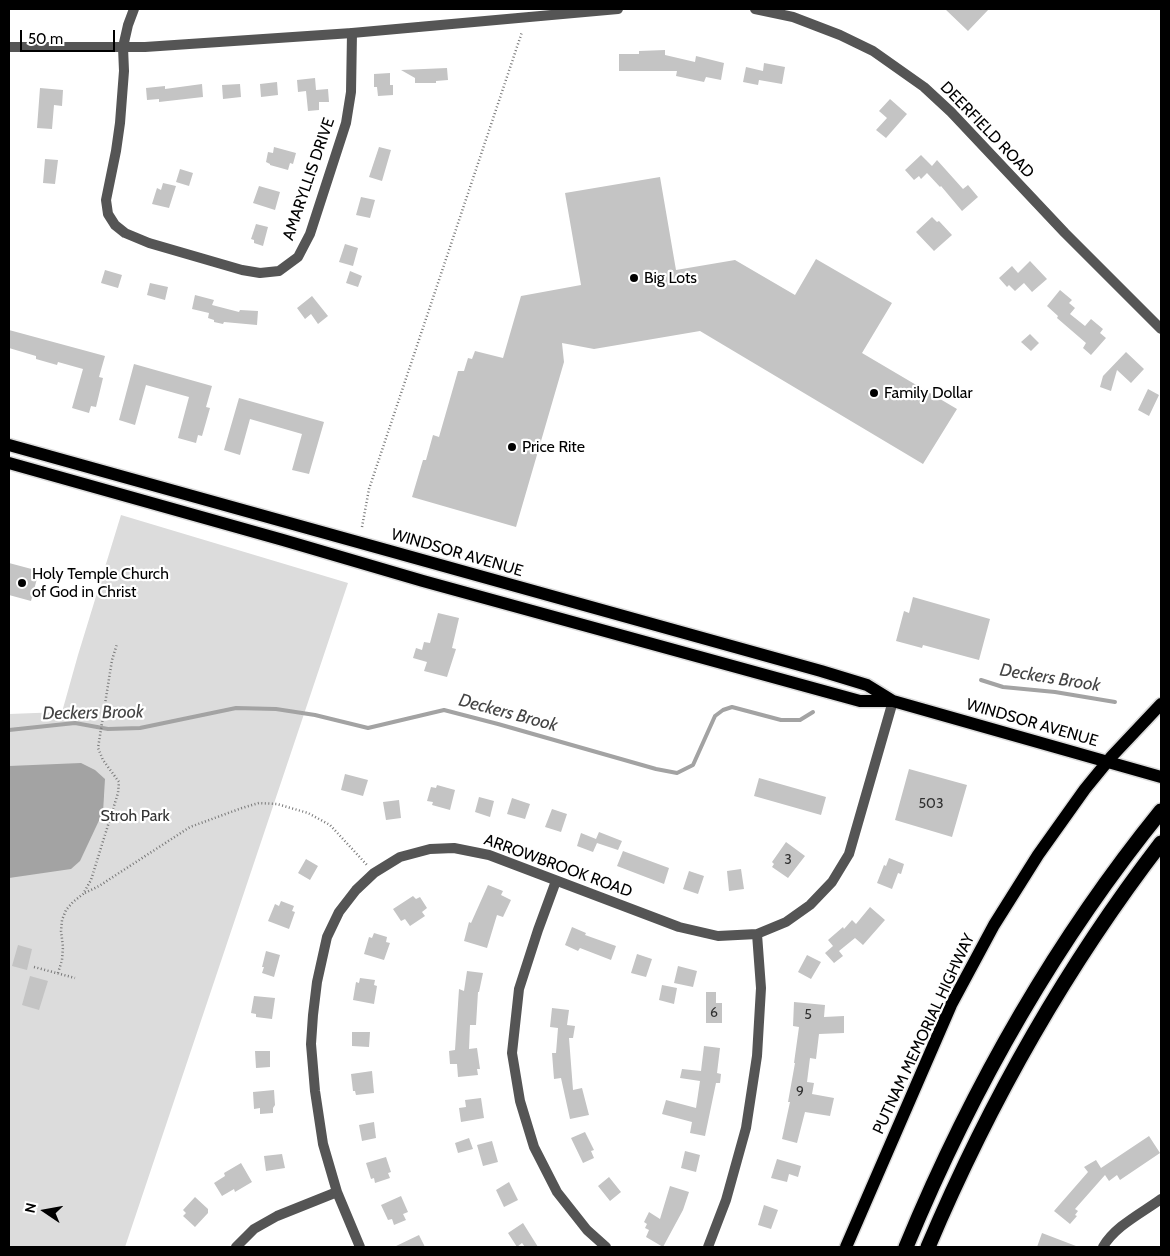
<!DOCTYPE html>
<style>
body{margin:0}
#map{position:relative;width:1170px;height:1256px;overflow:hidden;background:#fff;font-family:Cabin,sans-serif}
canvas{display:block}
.frame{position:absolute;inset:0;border:10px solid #000;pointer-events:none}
.north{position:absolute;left:20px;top:1186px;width:50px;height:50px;-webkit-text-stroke:4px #fff;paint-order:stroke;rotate:282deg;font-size:14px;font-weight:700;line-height:20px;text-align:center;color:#000}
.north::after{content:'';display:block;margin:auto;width:18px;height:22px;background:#000;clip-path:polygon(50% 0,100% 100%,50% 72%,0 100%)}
.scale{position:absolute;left:20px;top:30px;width:95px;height:22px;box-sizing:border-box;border:2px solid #000;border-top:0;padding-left:6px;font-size:15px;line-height:18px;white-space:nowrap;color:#000;-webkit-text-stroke:4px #fff;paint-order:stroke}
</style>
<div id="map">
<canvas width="1170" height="1256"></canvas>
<div class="frame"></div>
<div class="north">N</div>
<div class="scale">50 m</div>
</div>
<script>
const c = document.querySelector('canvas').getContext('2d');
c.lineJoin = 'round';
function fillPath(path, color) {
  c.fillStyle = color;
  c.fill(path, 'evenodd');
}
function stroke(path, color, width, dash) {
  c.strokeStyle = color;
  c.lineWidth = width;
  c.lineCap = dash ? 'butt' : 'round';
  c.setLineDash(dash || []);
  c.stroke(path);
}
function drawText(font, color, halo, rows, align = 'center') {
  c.font = font + ' Cabin,sans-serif';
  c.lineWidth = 4.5;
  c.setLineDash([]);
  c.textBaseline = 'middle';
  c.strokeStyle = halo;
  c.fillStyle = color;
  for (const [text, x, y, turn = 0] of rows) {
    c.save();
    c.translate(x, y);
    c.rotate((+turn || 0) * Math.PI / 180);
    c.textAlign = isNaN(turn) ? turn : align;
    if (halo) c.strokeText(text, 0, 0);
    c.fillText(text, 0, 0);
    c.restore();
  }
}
const green = new Path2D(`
 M121 515 348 583 125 1247H9V714L62 712 78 655Z`);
const water = new Path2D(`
 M81 763 95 770 105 779 103 812 80 861 71 869 9 878V766Z`);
const stream = new Path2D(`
 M981 680 1003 687 1055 692 1115 702
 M9 730 75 723 108 729 140 728 236 708 276 709 315 715 368 728 444 710 498 724 656 769 677 773 693 765 715 716 723 710 732 707 781 720H800L813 712`);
const building = new Path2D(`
 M945 9H989L968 31Z
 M665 50V55L695 62 696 56 724 63 721 80 706 77 704 82 676 76 677 71H619V54H639V51Z
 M764 63 785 67 782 84 759 80 758 85 743 82 746 67 763 71Z
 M447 68 448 80 436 81V83H415V78L401 70Z
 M390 73V85H393V95L378 96 377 87H374V74Z
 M315 78 316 90 328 89 329 102H319V110L308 111 306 91 298 92 297 80Z
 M277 82 278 95 261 97 260 84Z
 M202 84 203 97 159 102V99L147 100 146 88 165 86V89Z
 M240 84 241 97 223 99 222 85Z
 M40 88 63 90 62 106 54 105 52 129 37 128Z
 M890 99 907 114 886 138 876 130 887 118 879 111Z
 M274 147 296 153 293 164 290 163 288 170 270 165V164L266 162 268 152 273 153Z
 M379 147 391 150 382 181 369 177Z
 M921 155 932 166 937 160 963 189 968 185 978 197 962 211 941 186 940 187 927 173 921 179 919 176 914 180 905 170Z
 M45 159 58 160 55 184 43 183Z
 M180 169 193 173 189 186 176 182Z
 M660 177 676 270 735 260 795 295 816 259 892 303 862 353 957 409 923 464 700 331 594 349 562 343 564 362 516 527 412 497 423 460H426L433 435 439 437 458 371H464L468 358 472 359 475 351 503 358 521 296 581 285 565 193Z
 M163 183 176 186 169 208 152 204 157 188 161 190Z
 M259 186 280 192 275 210 253 203Z
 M361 197 375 200 370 218 356 215Z
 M932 217 937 222 939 221 952 235 934 251 916 232Z
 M256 224 268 227 263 246 254 243V240L251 239Z
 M345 244 358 248 353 266 339 262Z
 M1030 261 1047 279 1032 292 1024 283 1015 291 1009 285 1007 287 999 278 1012 266 1018 273Z
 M105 270 122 275 118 288 101 283Z
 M350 271 362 276 358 287 346 283Z
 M150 283 168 287 165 300 147 295Z
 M1060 290 1072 300 1069 303 1075 308 1070 314 1085 326 1091 319 1103 329 1100 333 1106 338 1091 355 1083 348 1086 343 1057 318 1058 316 1047 306Z
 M195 295 214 300 212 305 239 312 240 310 258 311 257 325 224 322 223 324 214 322V320L208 318 209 313 192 309Z
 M312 296 328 316 318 324 311 314 305 319 297 308Z
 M9 330 105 356 99 377 103 378 96 407 91 406 89 413 72 408 83 369 58 362 57 365 36 359V356L9 348Z
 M1030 334 1039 343 1031 351 1021 342Z
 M1126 352 1144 369 1131 383 1117 370 1111 391 1100 387 1103 376Z
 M134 364 212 386 206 407 210 408 202 436 198 435 196 443 178 438 189 397 146 385 135 425 119 420Z
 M1148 389 1159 395 1149 416 1138 410Z
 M239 398 324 422 309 474 292 470 302 434 250 419 240 455 224 450Z
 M9 563 39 571 31 601 9 595Z
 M913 597 990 619 979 660 923 645 922 648 896 641 904 611 909 613Z
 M438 613 459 618 452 648 456 649 447 677 424 671 427 662 413 658 416 648 422 650 424 642 430 643Z
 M909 769 967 785 952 837 895 820Z
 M345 774 368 780 363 796 341 790Z
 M759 778 826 797 821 815 754 796Z
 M437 785 455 790 450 810 432 805 433 802 427 801 431 787 436 788Z
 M479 797 494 801 490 817 475 812Z
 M512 798 530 804 525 819 507 814Z
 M399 800 401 818 386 820 383 802Z
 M552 809 567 814 561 832 545 827Z
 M599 832 622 841 618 850 597 843 593 852 577 846 581 833 596 839Z
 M786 842 805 856 788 878 772 867 774 864 772 862Z
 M623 851 669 868 664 884 617 866Z
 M889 858 904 864 901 874 898 873 892 889 877 883 884 865 886 866Z
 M306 859 318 866 310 880 298 873Z
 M741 869 744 889 729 891 727 871Z
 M689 871 704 876 698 894 683 889Z
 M488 885 503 891 501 895 511 900 503 917 497 915 487 948 464 941 469 922 471 923Z
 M413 896 416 899 420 897 427 908 422 912 425 916 410 926 405 919 401 921 393 909Z
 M281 901 294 906 292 911 295 912 289 929 268 921 275 904 279 906Z
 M870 907 885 920 863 945 855 938 839 951 843 956 834 963 825 953 833 946 828 940 843 927 844 929 852 920 856 924Z
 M572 927 586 933 585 935 616 946 611 960 580 948 578 951 565 945Z
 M374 933 387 937 386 942 390 943 384 960 364 954 369 937 372 938Z
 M18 945 32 949 27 970 12 966Z
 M266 951 280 955 274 977 262 973 264 967H262Z
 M637 954 652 959 646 977 631 973Z
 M807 955 821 962 811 979 798 972Z
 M678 966 697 971 693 987 674 983Z
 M467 971 483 973 479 992H478L476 1025H470L469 1049 477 1048 480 1069H477L478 1075 458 1077 457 1064H450L449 1051 455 1050 459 989 464 991Z
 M30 976 48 981 39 1010 22 1005Z
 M360 978 375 980 374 985 377 986 374 1004 353 1000 356 982 359 983Z
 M662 985 677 988 674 1004 659 1000Z
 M706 992H716V1003H722V1023H706Z
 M254 996 275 998 272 1019 256 1017V1014L251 1013Z
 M794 1002 825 1005 824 1017 844 1016V1033L819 1034 816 1059 810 1058 807 1082 814 1083 812 1094 834 1098 830 1116 805 1112 797 1143 782 1139 790 1102H788L795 1063H794L799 1027 793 1026Z
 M552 1008 569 1010 567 1025 575 1026 573 1038H569L573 1090 582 1088 589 1115 570 1119 561 1078 554 1079 552 1053H556L558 1028 550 1027Z
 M352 1032H370L369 1047 352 1046Z
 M704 1046 720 1048 717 1073 721 1074 720 1083H716L705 1136 690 1133 692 1122 662 1114 666 1100 696 1108 700 1081 680 1078 682 1069 701 1071Z
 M255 1051H270V1067L256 1068Z
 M372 1071 374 1093 356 1095 355 1091H353L351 1074Z
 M274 1090 275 1105 273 1108V1113L260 1114V1108L254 1109 253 1092Z
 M481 1098 484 1118 461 1122 459 1108 466 1107 465 1100Z
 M374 1122 376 1138 362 1141 359 1125Z
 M585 1132 594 1150 591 1151 594 1158 583 1163 571 1138Z
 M1149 1136 1160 1153 1120 1180 1117 1175 1109 1181 1105 1175 1075 1209 1078 1211 1075 1215 1077 1216 1070 1224 1054 1211 1088 1172 1084 1167 1096 1160 1101 1168Z
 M469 1138 473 1149 458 1153 455 1143Z
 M492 1141 498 1162 483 1166 477 1145Z
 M685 1151 700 1155 696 1172 681 1168Z
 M282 1154 285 1168 266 1171 264 1156Z
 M386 1157 391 1172 388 1173 390 1178 375 1183 374 1178 371 1179 366 1163Z
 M777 1159 801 1166 798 1177 789 1174 787 1182 771 1178Z
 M241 1163 252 1182 235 1192 234 1189 222 1196 214 1183 225 1176 224 1173Z
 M609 1177 621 1192 610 1201 598 1186Z
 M509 1182 518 1200 504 1207 496 1190Z
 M670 1186 689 1192 683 1210 663 1247 646 1237 649 1230 645 1228 647 1224 644 1222 649 1212 660 1219Z
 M401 1196 408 1212 403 1214 406 1220 394 1225 392 1219 388 1220 381 1205Z
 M195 1197 208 1209V1213L195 1227 183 1216 186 1213 183 1210Z
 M764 1205 778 1210 771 1229 758 1225Z
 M523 1223 538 1247H525L522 1243 517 1247 508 1233Z
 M1042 1233 1076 1246V1247H1037Z
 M419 1235 425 1247H394Z`);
const path = new Path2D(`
 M362 527 369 489 522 32
 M85 893 99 886 190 827 242 808 259 803 277 804 308 813 330 825 367 865
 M34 967 75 978
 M58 973 62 960 63 947 61 931 62 920 66 910 73 902 83 894 91 880 118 793 119 782 103 760 98 748 112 660 117 644`);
const minor = new Path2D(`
 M134 9 128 25 123 47 124 71 120 123 116 151 106 200 108 214 115 225 125 233 149 243 242 270 260 273 279 271 298 257 310 234 346 123 351 92 352 33
 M556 881 538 930 519 989 512 1053 520 1101 534 1147 557 1192 587 1230 606 1247
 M236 1247 254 1229 277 1216 337 1192
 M360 1247 337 1192 323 1144 315 1091 311 1044 313 1015 317 982 327 937 339 912 356 890 374 873 400 857 430 849 454 848 489 855 679 927 718 936 757 934 786 922 810 905 832 882 849 854 893 701
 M708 1247 726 1200 746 1128 757 1056 761 988 757 934
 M1103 1247C1115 1226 1142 1213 1161 1199`);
const tertiary = new Path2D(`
 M755 9 793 17 840 35 873 51 924 87 951 112 1065 233 1161 329
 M9 47H145L352 33 618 9`);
const primary = new Path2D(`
 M9 445 821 671 867 685 893 701 1161 777
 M9 463 283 540 423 581 860 701H893
 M846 1247 951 1005 994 925 1038 855 1085 789 1112 756 1161 704`);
const motorway = new Path2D(`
 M906 1247C971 1090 1054 943 1161 811
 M928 1247C989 1103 1065 968 1161 843`);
const markers = [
 [634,278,5,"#000"],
 [874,393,5,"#000"],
 [512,447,5,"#000"],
 [22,583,5,"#000"]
];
const numberNames = [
 ["503",931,804],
 ["3",788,860],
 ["6",714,1013],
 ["5",808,1015],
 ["9",800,1092]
];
const streetNames = [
 ["DEERFIELD ROAD",987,130,46],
 ["AMARYLLIS DRIVE",309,179,-71],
 ["WINDSOR AVENUE",457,553,16],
 ["WINDSOR AVENUE",1032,723,16],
 ["ARROWBROOK ROAD",558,866,20],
 ["PUTNAM MEMORIAL HIGHWAY",924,1034,-65]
];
const poiNames = [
 ["Big Lots",644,278],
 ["Family Dollar",884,393],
 ["Price Rite",522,447],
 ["Holy Temple Church",32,574],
 ["of God in Christ",32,592]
];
const parkNames = [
 ["Stroh Park",135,816]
];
const waterNames = [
 ["Deckers Brook",1050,678,9],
 ["Deckers Brook",93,713,-1],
 ["Deckers Brook",508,713,15]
];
fillPath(green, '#dcdcdc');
fillPath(water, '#a3a3a3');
stroke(stream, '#a3a3a3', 4);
fillPath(building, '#c4c4c4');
stroke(primary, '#dbdbdb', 15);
stroke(motorway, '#dbdbdb', 18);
stroke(path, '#777', 2.5, [1, 2.5]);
stroke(minor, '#555', 10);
stroke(tertiary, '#555', 10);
stroke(primary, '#000', 12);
stroke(motorway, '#000', 15);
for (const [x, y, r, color] of markers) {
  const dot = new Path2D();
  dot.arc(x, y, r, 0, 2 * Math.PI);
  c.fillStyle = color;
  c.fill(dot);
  stroke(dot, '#fff', 2);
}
drawText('14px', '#313131', null, numberNames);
drawText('16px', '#000', '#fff', streetNames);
drawText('16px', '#000', '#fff', poiNames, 'left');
drawText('16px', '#333', '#fff', parkNames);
drawText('italic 18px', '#444', '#fff', waterNames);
</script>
